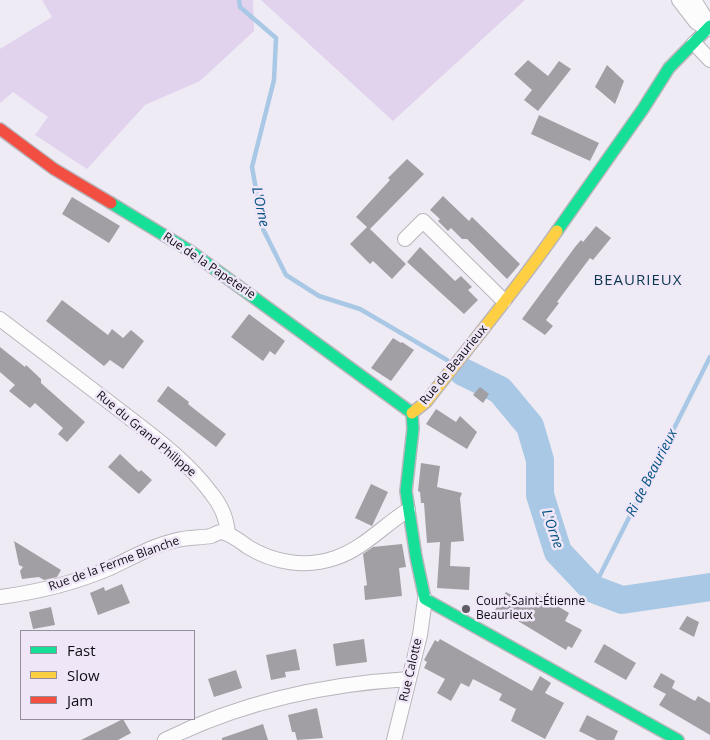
<!DOCTYPE html>
<meta charset="utf-8">
<style>
body{margin:0}
#map{position:relative;width:710px;height:740px;overflow:hidden;background:#efebf4;font-family:"Open Sans",sans-serif}
canvas{display:block}
.legend{position:absolute;left:20px;top:630px;width:175px;height:90px;box-sizing:border-box;background:#efe7f8;border:1px solid #958f9c;margin:0;padding:6px 9px;list-style:none;font-size:15px;color:#0f0c12}
.legend li{display:flex;align-items:center;gap:10px;height:25px}
.legend b{width:25px;border:1px solid #958f9c}
</style>
<div id="map">
<canvas width="710" height="740"></canvas>
<ul class="legend">
<li><b style="height:6px;background:#16e098"></b>Fast</li>
<li><b style="height:6px;background:#ffcf43"></b>Slow</li>
<li><b style="height:6px;background:#f24e42"></b>Jam</li>
</ul>
</div>
<script>
const c = document.querySelector('canvas').getContext('2d');
c.lineJoin = 'round';
function fillPath(path, color) {
  c.fillStyle = color;
  c.fill(path, 'evenodd');
}
function stroke(path, color, width, dash) {
  c.strokeStyle = color;
  c.lineWidth = width;
  c.lineCap = dash ? 'butt' : 'round';
  c.setLineDash(dash || []);
  c.stroke(path);
}
function drawText(font, color, halo, rows, align = 'center') {
  c.font = font + ' "Open Sans",sans-serif';
  c.lineWidth = 5;
  c.setLineDash([]);
  c.textBaseline = 'middle';
  c.strokeStyle = halo;
  c.fillStyle = color;
  for (const [text, x, y, turn = 0] of rows) {
    c.save();
    c.translate(x, y);
    c.rotate((+turn || 0) * Math.PI / 180);
    c.textAlign = isNaN(turn) ? turn : align;
    if (halo) c.strokeText(text, 0, 0);
    c.fillText(text, 0, 0);
    c.restore();
  }
}
const green = new Path2D(`
 M42 0H253L254 31 200 81 145 105 87 169 35 135 48 117 13 92 0 103V49L52 17Z
 M261 0H525L393 121Z`);
const stream = new Path2D(`
 M239 0 240 7 276 38 274 80 252 167 263 229 286 275 319 296 360 309 447 360
 M593 589 710 357`);
const river = new Path2D(`
 M463 372 500 390 530 426 540 460V495L558 552 593 589 622 600 710 587`);
const building = new Path2D(`
 M528 60 548 76 559 61 571 69 538 111 524 100 532 90 514 74Z
 M607 65 624 81 615 104 595 87Z
 M539 115 599 143 590 161 531 134Z
 M407 159 424 174 370 229 406 264 392 279 373 261 370 264 350 244 367 227 356 217 390 180 388 178Z
 M443 196 469 221 472 217 520 264 507 279 467 239H462L451 228 448 231 438 221 440 219 430 210Z
 M72 197 120 226 109 243 62 214Z
 M596 226 611 238 593 260 590 258 557 302 559 303 546 320 553 326 545 335 522 319 575 247 581 240 583 242Z
 M420 247 455 281 461 276 472 287 468 290 478 300 464 314 407 262Z
 M62 300 108 335 112 329 123 338 131 330 144 341 123 369 110 360 104 366 46 321Z
 M249 314 285 341 275 355 270 351 263 361 231 337Z
 M393 338 401 343 402 342 414 350 391 381 371 368Z
 M0 347 25 367 26 365 41 379V383L85 422 67 442 58 434 63 428 35 403 30 408 9 391 15 385 0 372Z
 M168 386 189 402 188 404 226 434 216 447 157 401Z
 M480 387 489 394 483 403 473 395Z
 M436 409 456 422 460 416 477 432 467 449 426 424Z
 M120 454 139 472 141 470 152 480 139 494 108 467Z
 M421 463 440 466 437 487 462 493 460 498 464 541 451 542 450 566 470 567 469 590 437 588 440 542 427 543 424 503H421L420 492 418 491Z
 M371 484 388 492 372 526 355 518Z
 M14 541 61 570 57 577 44 580 39 577 22 579 20 571 23 567 19 565Z
 M402 544 406 567 399 568 402 596 365 600 364 586 367 585 363 554 373 547Z
 M122 584 130 603 98 615 90 593 104 587 105 591Z
 M506 592 529 605 536 593 569 613 565 621 582 630 572 648 568 646 566 650 513 618 512 620 495 610Z
 M51 607 55 625 33 629 29 612Z
 M687 616 699 622 694 637 679 629Z
 M364 639 367 662 336 666 333 644Z
 M440 639 532 691 540 676 551 683 545 693 564 703 545 739 511 721 516 709 499 700 502 694 473 679 469 687 461 683 451 701 437 693 445 679 424 668 427 662 424 660 435 640 438 642Z
 M604 644 636 663 626 680 594 662Z
 M296 649 300 670 285 672 286 677 271 680 266 655Z
 M236 670 242 688 214 697 208 679Z
 M661 673 675 681 672 688 695 701 698 696 710 703V735L659 705 666 694 653 687Z
 M317 708 323 738 297 740 295 732H292L288 715Z
 M587 715 618 731 614 740H597L579 731Z
 M123 719 131 733 118 740H81Z
 M263 724 268 740H222V738Z`);
const street = new Path2D(`
 M679 0 696 22 707 29
 M694 0 704 16 707 29
 M694 43 710 60
 M405 239 423 221 504 301
 M0 319C39 349 79 379 118 409 150 434 187 460 211 493 221 505 227 519 228 534
 M0 597C38 592 75 583 110 568 131 558 154 545 177 540 188 537 200 538 211 536 214 535 218 532 221 532 230 533 241 542 248 547 274 563 306 568 335 558 363 549 384 525 408 510
 M165 740C241 702 325 684 409 679
 M394 740 420 635 425 599`);
const fast = new Path2D(`
 M111 203 190 251 412 413
 M557 231 643 109 669 68 710 26
 M412 413 413 429 406 491 416 557 425 599 678 740`);
const slow = new Path2D(`
 M412 413 426 402C470 345 516 290 557 231`);
const jam = new Path2D(`
 M0 129 54 169 111 203`);
const markers = [
 [466,609,5,"#5d5a61"]
];
const streetNames = [
 ["Rue de la Papeterie",209,266,34],
 ["Rue de Beaurieux",454,365,-51],
 ["Rue du Grand Philippe",146,434,40],
 ["Rue de la Ferme Blanche",114,564,-20],
 ["Rue Calotte",411,670,-77]
];
const poiNames = [
 ["Court-Saint-Étienne",476,602],
 ["Beaurieux",476,616]
];
const waterNames = [
 ["L'Orne",260,207,78],
 ["Ri de Beaurieux",652,473,-63],
 ["L'Orne",552,529,71]
];
const quarterNames = [
 ["BEAURIEUX",638,281]
];
fillPath(green, '#e1d2ee');
stroke(stream, '#a9c8e5', 4.5);
stroke(river, '#a9c8e5', 28);
fillPath(building, '#a19ea4');
stroke(street, '#b9b5bc', 16);
stroke(fast, '#b9b5bc', 14);
stroke(slow, '#b9b5bc', 14);
stroke(jam, '#b9b5bc', 14);
stroke(street, '#fdfcfd', 14);
stroke(fast, '#16e098', 11);
stroke(slow, '#ffcf43', 11);
stroke(jam, '#f24e42', 11);
for (const [x, y, r, color] of markers) {
  const dot = new Path2D();
  dot.arc(x, y, r, 0, 2 * Math.PI);
  c.fillStyle = color;
  c.fill(dot);
  stroke(dot, '#efe7f8', 2);
}
drawText('12px', '#0f0c12', '#efe7f8', streetNames);
drawText('12px', '#0f0c12', '#efe7f8', poiNames, 'left');
drawText('italic 14px', '#055383', '#efe7f8', waterNames);
c.letterSpacing = '1px';
drawText('15px', '#0a374c', '#efe7f8', quarterNames);
c.letterSpacing = '0px';
</script>
